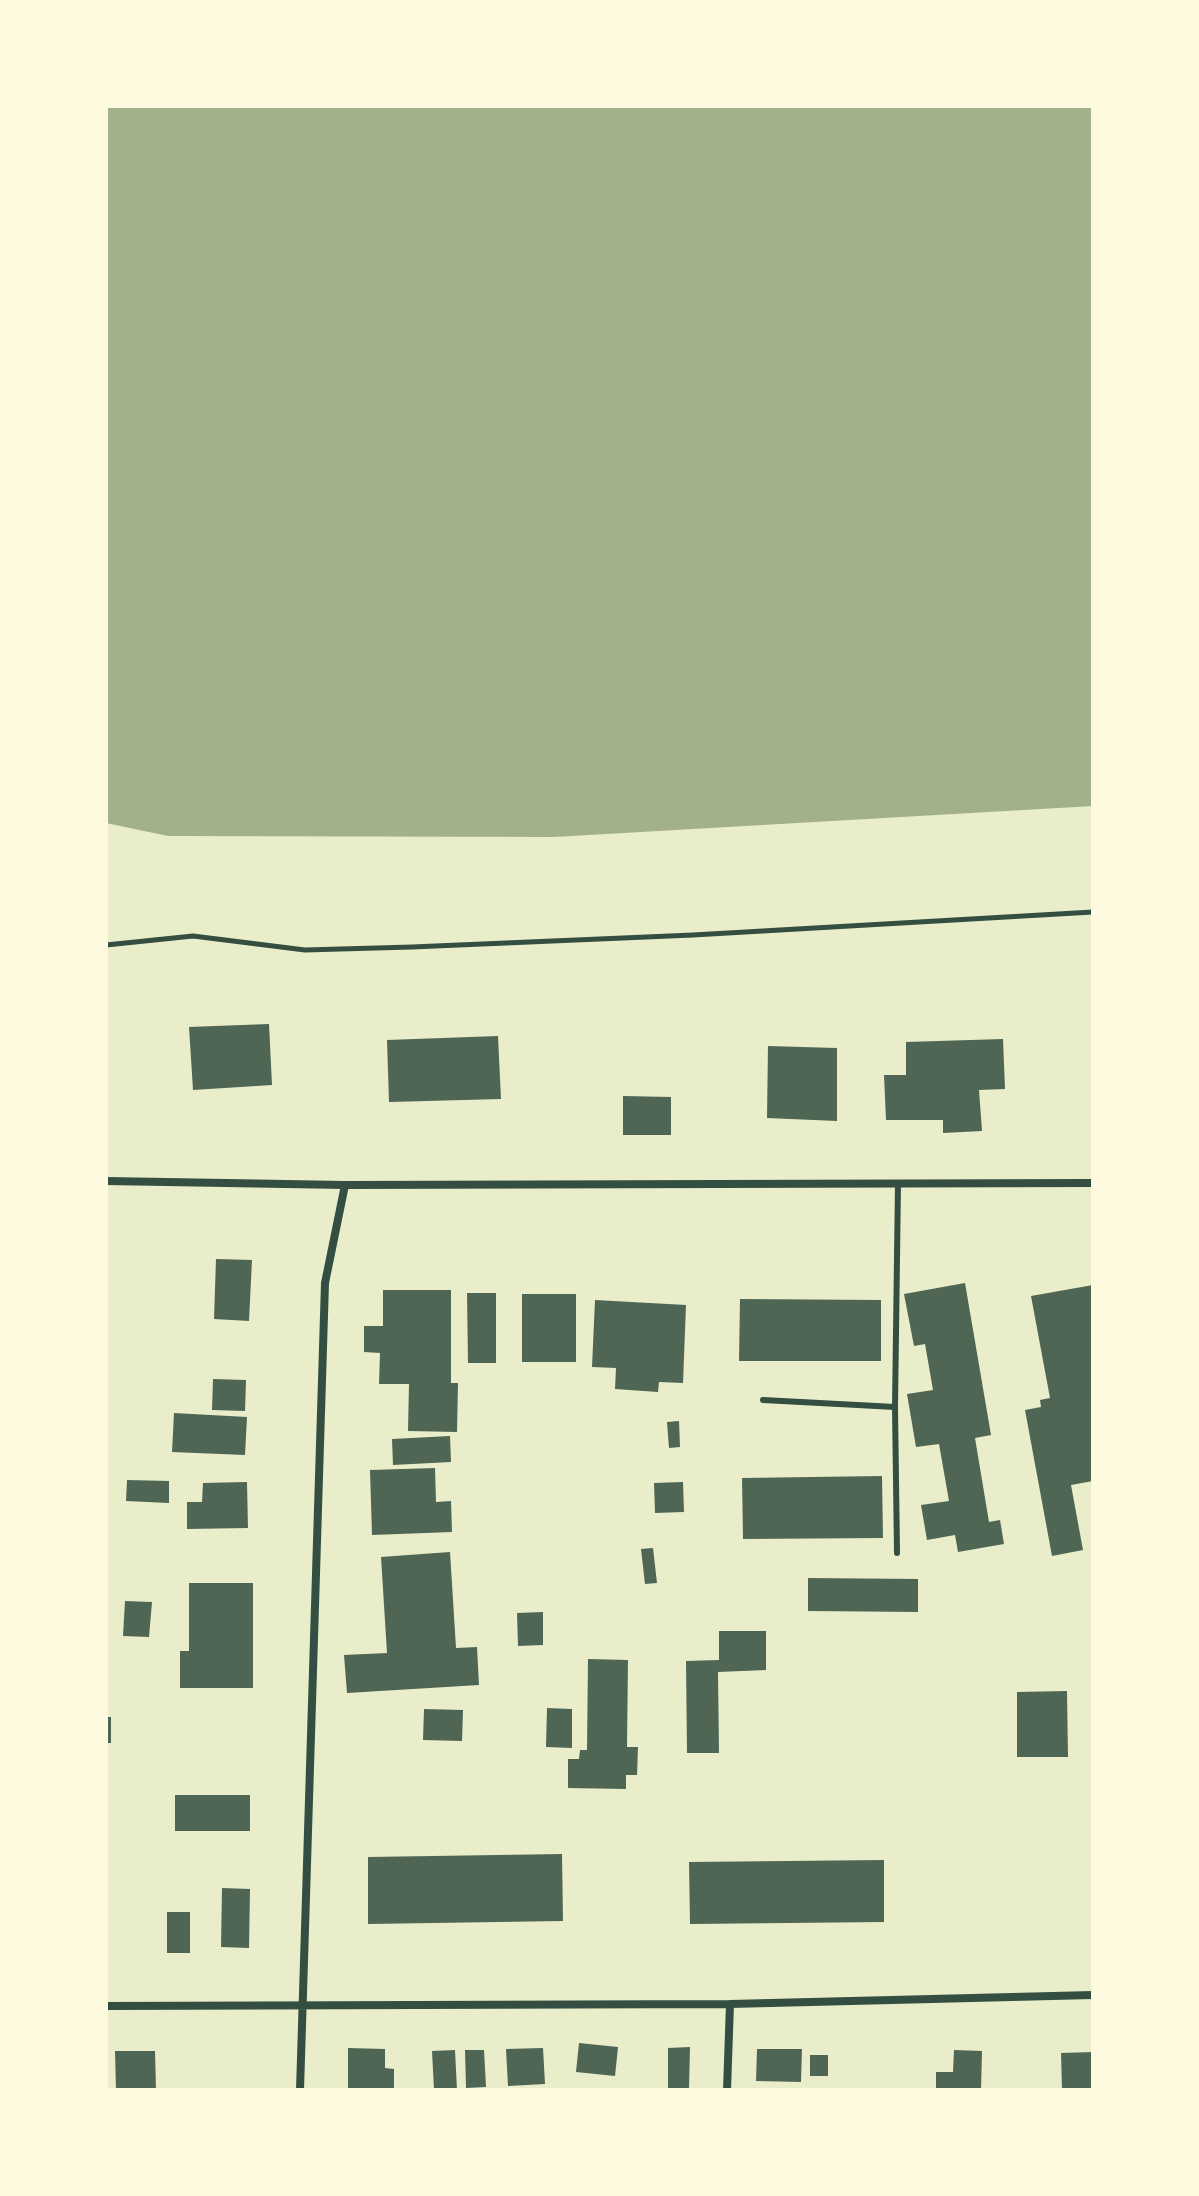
<!DOCTYPE html>
<style>
body{margin:0}
#map{position:relative;width:1199px;height:2196px;overflow:hidden;background:#e9edc9;font-family:"Fira Sans Condensed",sans-serif}
canvas{display:block}
.frame{position:absolute;inset:0;border:108px solid #fefae0;pointer-events:none}
</style>
<div id="map">
<canvas width="1199" height="2196"></canvas>
<div class="frame"></div>
</div>
<script>
const c = document.querySelector('canvas').getContext('2d');
c.lineJoin = 'round';
function fillPath(path, color) {
  c.fillStyle = color;
  c.fill(path, 'evenodd');
}
function stroke(path, color, width, dash) {
  c.strokeStyle = color;
  c.lineWidth = width;
  c.lineCap = dash ? 'butt' : 'round';
  c.setLineDash(dash || []);
  c.stroke(path);
}
const water = new Path2D(`
 M106 106H1093V806L554 837 168 836 106 823Z`);
const building = new Path2D(`
 M269 1024 272 1085 193 1090 189 1027Z
 M498 1036 501 1099 389 1102 387 1040Z
 M1003 1039 1005 1089 979 1090 982 1131 943 1133V1120H886L884 1075H906V1042Z
 M768 1046 837 1048V1121L767 1118Z
 M623 1096 671 1097V1135H623Z
 M216 1259 252 1260 249 1321 214 1319Z
 M965 1283 991 1435 975 1438 989 1522 1000 1520 1004 1544 958 1552 955 1535 927 1540 921 1505 949 1501 939 1444 916 1447 907 1394 933 1390 925 1344 914 1346 904 1294Z
 M1093 1285V1481L1071 1485 1083 1550 1052 1556 1025 1410 1041 1407 1040 1400 1050 1398 1031 1296Z
 M383 1290H451V1383H458L457 1432 408 1431 409 1384H379L380 1353 364 1352V1326H383Z
 M467 1293H496V1363H468Z
 M522 1294H576V1362H522Z
 M740 1299 881 1300V1361H739Z
 M595 1300 686 1305 683 1383 659 1382 658 1392 615 1389 616 1368 592 1367Z
 M213 1379 246 1380 245 1411 212 1410Z
 M174 1413 247 1417 245 1455 172 1452Z
 M679 1421 680 1447 669 1448 667 1422Z
 M450 1436 451 1462 393 1465 392 1439Z
 M435 1468 436 1502 451 1501 452 1532 372 1535 370 1470Z
 M882 1476 883 1538 743 1539 742 1478Z
 M127 1480 169 1481V1503L126 1501Z
 M247 1482 248 1528 187 1529V1502H202L203 1483Z
 M683 1482 684 1512 655 1513 654 1483Z
 M653 1548 657 1583 645 1584 641 1549Z
 M450 1552 456 1648 477 1647 479 1685 347 1693 344 1655 387 1653 381 1557Z
 M808 1578 918 1579V1612L808 1611Z
 M189 1583H253V1688H180V1651H189Z
 M125 1601 152 1602 149 1637 123 1636Z
 M543 1612V1645L518 1646 517 1613Z
 M719 1631H766V1670L718 1672 719 1753H687L686 1661 719 1660Z
 M588 1659 628 1660 627 1747H638L637 1775H626V1789L568 1788V1759H579L580 1750H587Z
 M1067 1691 1068 1757H1017V1692Z
 M547 1708 572 1709V1748L546 1747Z
 M424 1709 463 1710 462 1741 423 1740Z
 M106 1717H111V1743H106Z
 M175 1795H250V1831H175Z
 M562 1854 563 1921 368 1924V1857Z
 M884 1860V1922L690 1924 689 1862Z
 M222 1888 250 1889 249 1948 221 1947Z
 M167 1912H190V1953H167Z
 M579 2043 618 2047 615 2076 576 2072Z
 M690 2047 689 2089 668 2088V2048Z
 M348 2048 385 2049V2068L394 2069V2090H348Z
 M543 2048 545 2084 508 2086 506 2049Z
 M757 2049H802L801 2082 756 2081Z
 M455 2050 457 2090H434L432 2051Z
 M465 2050H484L486 2087 466 2088Z
 M954 2050 982 2051 981 2090H936V2072H953Z
 M115 2051H155L156 2090H116Z
 M1093 2052V2090H1062L1061 2053Z
 M810 2055H828V2076H810Z`);
const path = new Path2D(`
 M106 945 193 936 305 950 412 947 693 935 1093 912`);
const service = new Path2D(`
 M763 1400 895 1407 898 1183
 M895 1407 897 1553`);
const minor = new Path2D(`
 M106 1181 345 1185 1093 1183
 M106 2006 730 2004 1093 1995
 M300 2090 325 1283 345 1185
 M727 2090 730 2004`);
fillPath(water, '#a3b18a');
fillPath(building, '#4f6655');
stroke(path, '#344e41', 5);
stroke(service, '#344e41', 6);
stroke(minor, '#344e41', 8);
</script>
